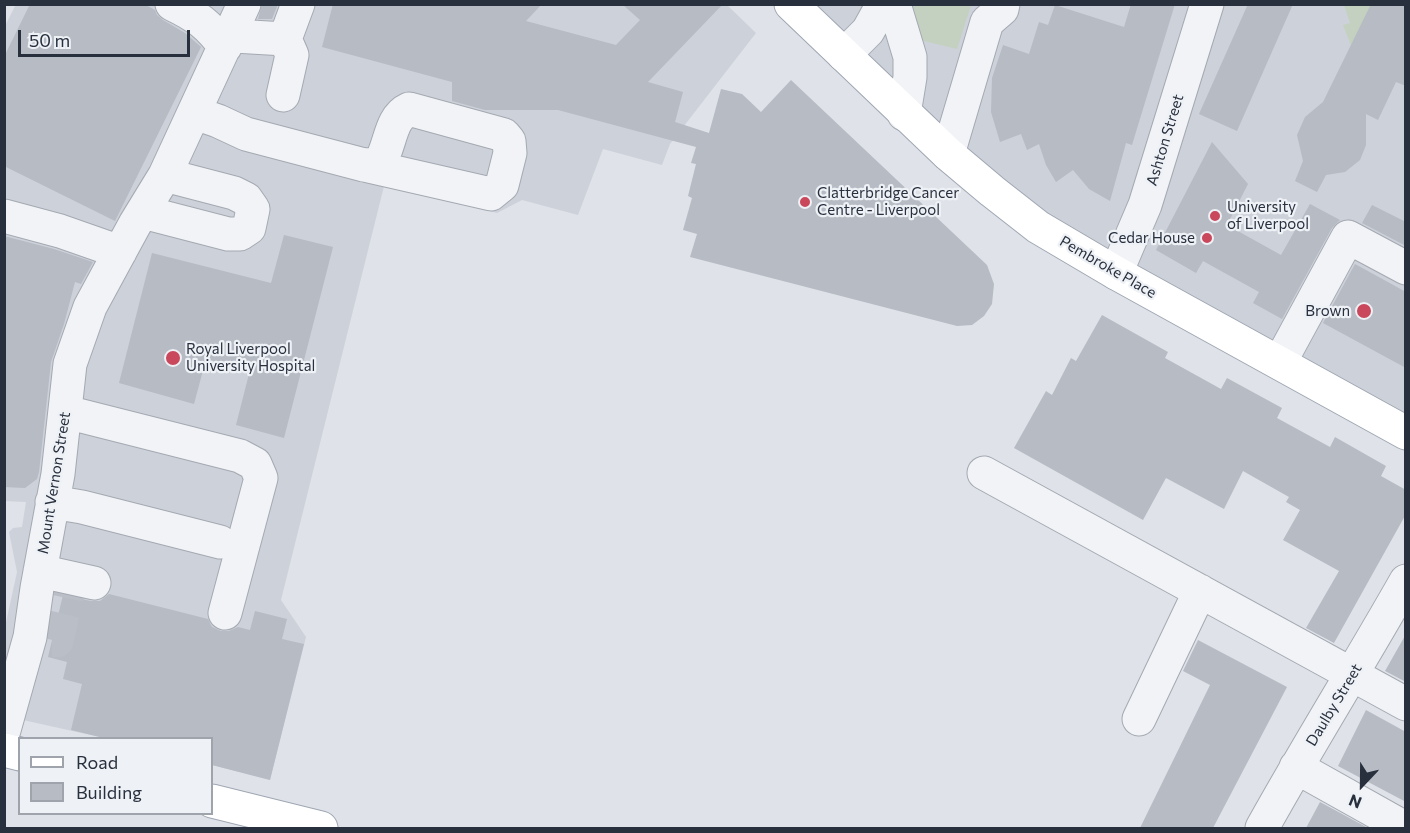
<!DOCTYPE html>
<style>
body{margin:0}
#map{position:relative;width:1410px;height:833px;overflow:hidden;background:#dfe2e8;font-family:Commissioner,sans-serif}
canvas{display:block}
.frame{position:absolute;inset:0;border:6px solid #28303e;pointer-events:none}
.legend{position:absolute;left:18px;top:737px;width:195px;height:78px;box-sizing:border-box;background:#eef1f5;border:2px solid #9fa4ac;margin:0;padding:8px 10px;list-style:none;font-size:18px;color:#28303e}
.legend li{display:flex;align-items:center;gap:12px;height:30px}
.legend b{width:30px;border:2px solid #9fa4ac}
.north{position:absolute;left:1332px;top:755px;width:60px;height:60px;-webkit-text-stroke:4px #eef1f5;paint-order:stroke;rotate:202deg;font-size:16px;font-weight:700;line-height:24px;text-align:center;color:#28303e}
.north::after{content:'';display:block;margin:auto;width:21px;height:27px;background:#28303e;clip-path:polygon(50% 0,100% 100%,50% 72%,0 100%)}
.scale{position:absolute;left:18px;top:30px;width:172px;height:27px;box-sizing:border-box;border:3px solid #28303e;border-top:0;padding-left:8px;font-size:18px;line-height:21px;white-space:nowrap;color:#28303e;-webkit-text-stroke:4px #eef1f5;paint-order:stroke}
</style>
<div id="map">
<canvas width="1410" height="833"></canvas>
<div class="frame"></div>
<ul class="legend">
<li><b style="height:8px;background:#fff"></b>Road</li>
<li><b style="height:16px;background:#b6bbc4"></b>Building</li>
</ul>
<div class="north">N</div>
<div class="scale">50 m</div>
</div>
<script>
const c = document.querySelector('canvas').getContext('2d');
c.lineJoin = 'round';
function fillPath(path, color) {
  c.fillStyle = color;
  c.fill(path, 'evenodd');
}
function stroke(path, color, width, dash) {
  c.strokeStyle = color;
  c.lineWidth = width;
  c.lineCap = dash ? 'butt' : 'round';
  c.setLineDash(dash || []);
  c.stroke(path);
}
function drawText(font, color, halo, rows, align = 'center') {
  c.font = font + ' Commissioner,sans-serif';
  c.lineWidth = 4.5;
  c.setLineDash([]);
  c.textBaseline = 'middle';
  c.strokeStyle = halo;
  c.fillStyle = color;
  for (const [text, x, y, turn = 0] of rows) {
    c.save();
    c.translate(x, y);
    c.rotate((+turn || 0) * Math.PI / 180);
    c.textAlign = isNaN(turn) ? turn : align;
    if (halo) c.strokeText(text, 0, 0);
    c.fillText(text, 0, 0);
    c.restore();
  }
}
const built = new Path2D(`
 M16 4H726L756 33 670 144 662 165 603 149 578 215 522 200 497 213 385 182 281 600 306 637 270 780 212 765V738H104L5 716V627L17 572 9 532 13 528 22 527 26 502 4 501V28Z
 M802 5H1405V433L1074 249Z`);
const green = new Path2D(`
 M913 5H971L957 49 920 40Z
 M1344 5H1382L1351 45 1343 25 1350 23Z`);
const building = new Path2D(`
 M30 4H144L155 10 157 15 163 20 185 33 201 47 115 221 4 166V57Z
 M262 4H278L272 19H258Z
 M333 4H542L526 21 616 45 640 20 622 4H723L648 82 683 92 675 122 709 133 721 89 742 94 761 112 791 80 987 265 994 284 992 304 984 316 972 325 957 326 690 257 697 234 683 230 692 198 688 196 696 164 691 163 696 147 558 110H485L452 101V82L322 47Z
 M1131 4H1175L1132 145 1126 143 1110 201 1089 189 1073 170 1056 182 1046 165 1039 144 1027 150 1021 134 1000 142 991 112 992 78 1003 45 1029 54 1039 22 1048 25 1055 5 1124 27Z
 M1248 4H1293L1237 131 1199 114Z
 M1371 4H1406V86L1396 82 1378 120 1366 114V145L1360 160 1345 172 1326 175 1317 192 1295 181 1303 161 1297 135 1305 117 1323 102Z
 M1212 142 1248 184 1227 225 1281 255 1310 204 1340 220 1332 228 1282 319 1253 303 1259 292 1203 261 1196 273 1156 250Z
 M1372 205 1406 222V246L1362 223Z
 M284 235 333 247 284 438 236 425 250 370 206 359 194 404 119 383 152 253 271 283Z
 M4 236 54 249 93 262 81 284 75 282 64 324 51 362 39 472 37 479 25 488 4 487Z
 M1355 264 1406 292V368L1323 323Z
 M1102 315 1168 352 1165 358 1221 389 1227 378 1282 408 1277 418 1330 447 1335 437 1386 466 1381 476 1406 490V514L1334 643 1306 628 1339 571 1283 540 1300 510 1286 502 1289 497 1243 471 1224 509 1166 478 1143 520 1014 448 1046 391 1052 395 1071 358 1076 361Z
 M109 594 208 619 212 627 221 631H229L238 627 250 630 255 611 287 619 282 639 304 644 270 780 212 765V738H104L71 730 82 684 63 679 67 662 48 657 63 595 91 601H100Z
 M1406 634V682L1385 671Z
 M1198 640 1287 687 1213 828H1140L1210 685 1183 671Z
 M1366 710 1406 732V802L1338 766Z
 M1320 802 1368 828H1306Z`);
const minorTunnel = new Path2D(`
 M52 641H57L70 585`);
const minor = new Path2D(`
 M172 4C197 16 209 25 225 47
 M894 4 910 57V77L904 114
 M229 39 234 36 285 39 298 4
 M844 55 868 31 883 4
 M283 95 292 55 285 39
 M195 113 218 121 246 134 364 165 491 194 502 185 510 153 509 141 504 135 409 109C389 118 391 147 379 164L364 165
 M948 154 987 22 1002 9 1003 4
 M165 175 244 4
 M4 216 60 231 120 252
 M1116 273 1145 205 1207 4
 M1280 362 1348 237 1406 268
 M66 412 240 456 255 464 261 478 225 613
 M984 473 1406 704
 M52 502 82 507 220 542
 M40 571 94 583
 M1139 719 1200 591
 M4 730 30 637 37 588 58 474 70 364 90 307 135 224 165 175 234 193 246 199 253 209 249 228 240 234H228L143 212
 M1296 767 1405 828
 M1262 828C1308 745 1359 664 1406 581`);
const major = new Path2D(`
 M791 4 948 154 992 191 1038 227 1116 273 1406 433
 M4 750 20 754
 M212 801 321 828`);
const markers = [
 [805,202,6,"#c9485b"],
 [1215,216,6,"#c9485b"],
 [1207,238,6,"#c9485b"],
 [1364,311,8,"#c9485b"],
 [173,358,8,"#c9485b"]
];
const streetNames = [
 ["Ashton Street",1165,140,-73],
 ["Pembroke Place",1108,267,30],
 ["Mount Vernon Street",54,483,-81],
 ["Daulby Street",1334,705,-59]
];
const poiNames = [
 ["Clatterbridge Cancer",817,193],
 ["Centre - Liverpool",817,210],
 ["University",1227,207],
 ["of Liverpool",1227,224],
 ["Cedar House",1195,238,"right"],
 ["Brown",1350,311,"right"],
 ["Royal Liverpool",186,349],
 ["University Hospital",186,366]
];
fillPath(built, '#cdd1d9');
fillPath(green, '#c4d1c0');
fillPath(building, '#b6bbc4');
stroke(minorTunnel, '#babec6', 33, [33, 16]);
stroke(minor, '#a4a9b2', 35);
stroke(major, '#9fa7b3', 35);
stroke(minor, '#f1f3f6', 33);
stroke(major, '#fff', 33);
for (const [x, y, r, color] of markers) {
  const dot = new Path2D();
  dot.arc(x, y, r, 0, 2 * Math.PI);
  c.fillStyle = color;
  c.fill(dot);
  stroke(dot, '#eef1f5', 2);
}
drawText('15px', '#28303e', '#eef1f5', streetNames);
drawText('15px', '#28303e', '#eef1f5', poiNames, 'left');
</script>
